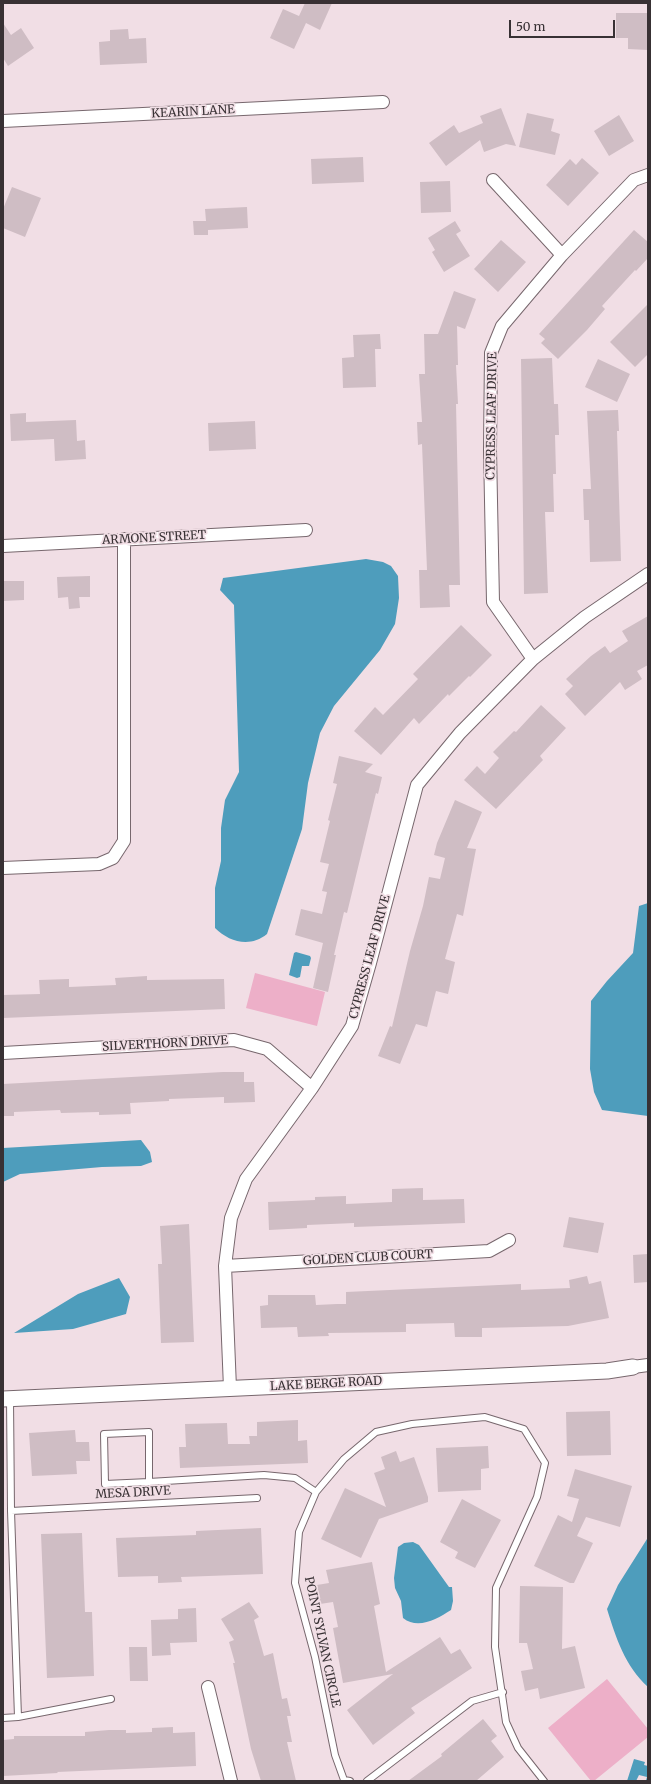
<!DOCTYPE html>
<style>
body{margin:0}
#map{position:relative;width:651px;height:1784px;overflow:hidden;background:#f1dee5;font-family:Merriweather,serif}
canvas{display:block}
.frame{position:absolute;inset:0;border:4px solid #383134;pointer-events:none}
.scale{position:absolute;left:509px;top:20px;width:106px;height:18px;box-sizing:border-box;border:2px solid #383134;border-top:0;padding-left:5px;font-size:12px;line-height:14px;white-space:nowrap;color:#383134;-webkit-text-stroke:3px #f1dee5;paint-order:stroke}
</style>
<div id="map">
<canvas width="651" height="1784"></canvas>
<div class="frame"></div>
<div class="scale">50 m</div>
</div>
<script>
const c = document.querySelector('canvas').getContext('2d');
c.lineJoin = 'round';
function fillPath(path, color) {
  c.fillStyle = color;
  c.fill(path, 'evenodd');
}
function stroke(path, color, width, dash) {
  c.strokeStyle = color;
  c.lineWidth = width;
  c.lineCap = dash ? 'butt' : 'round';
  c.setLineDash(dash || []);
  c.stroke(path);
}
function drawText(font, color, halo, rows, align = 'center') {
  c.font = font + ' Merriweather,serif';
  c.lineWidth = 3.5;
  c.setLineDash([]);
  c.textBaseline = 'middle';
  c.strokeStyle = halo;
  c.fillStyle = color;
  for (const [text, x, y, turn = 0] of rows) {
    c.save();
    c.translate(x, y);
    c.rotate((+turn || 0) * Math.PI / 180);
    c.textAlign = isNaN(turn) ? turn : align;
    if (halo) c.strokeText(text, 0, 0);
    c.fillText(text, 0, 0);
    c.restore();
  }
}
const green = new Path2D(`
 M255 973 325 992 317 1026 246 1008Z
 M607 1679 648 1729V1737L594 1781H591L548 1728Z`);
const water = new Path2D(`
 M366 559 383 562 391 566 398 576 399 598 395 624 380 650 334 706 320 733 308 783 302 829 267 934C250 948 229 942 215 928V888L221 861V828L225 800 239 772 234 605 220 590 223 578Z
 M648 903V1116L602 1110 594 1092 590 1069 591 1001 607 981 633 953 639 906Z
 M296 952 310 956 311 958 309 966H302L300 977 297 978 289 975 294 953Z
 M141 1140 150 1152 152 1162 141 1166 102 1167 20 1174 3 1182V1148Z
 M119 1278 130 1297 126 1314 73 1329 14 1333 78 1294Z
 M648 1534V1687C625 1666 616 1638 607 1609L618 1585 647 1539Z
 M413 1542 419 1545 449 1587H452L453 1601 451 1610C437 1619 418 1630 403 1618L401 1601 395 1588 394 1578 398 1547 404 1543Z
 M634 1759 645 1762 644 1765 648 1766V1780H646L647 1777 639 1775 636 1781H627Z`);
const building = new Path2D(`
 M305 3H332L320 30 306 23 294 49 270 38 283 9 299 16Z
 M616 13H648V50L628 49V38H616Z
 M3 23 11 35 21 28 34 48 8 66 3 58Z
 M128 29 129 39 146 38 147 63 100 65 99 42 110 41V30Z
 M501 108 516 146 506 144 484 152 480 140 446 166 429 143 454 125 459 133 483 123 480 116Z
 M527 113 554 119 551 131 560 134 555 155 519 147Z
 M619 115 634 141 609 156 594 131Z
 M363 157 364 182 312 184 311 159Z
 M582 158 599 173 568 206 546 185 570 159 576 165Z
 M450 181 451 212 421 213 420 182Z
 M12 187 41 198 25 237 3 228V209Z
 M247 207 248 228 208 230V235H194L193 221H206L205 209Z
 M455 221 461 231 456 234 470 256 444 272 432 252 435 250 428 238Z
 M634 230 648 242V258L636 271 635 270 602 306 605 309 587 330 558 359 541 343 545 339 539 334Z
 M501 240 526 262 498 292 474 269Z
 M454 291 476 299 465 329 457 326 458 365H456L458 404H456L460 585H449L450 607 420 608 419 570H427L422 444 418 445 417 422H422L419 374H425L424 334H438Z
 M648 304V354L635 367 610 342Z
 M380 334 381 349H375L376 387 343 388 342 358 354 357 353 335Z
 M552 358 554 404H558L559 435H555L556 474H553L554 512H545L548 593 524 594 521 359Z
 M598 359 630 374 617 402 585 387Z
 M618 410 619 431H617L621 561 590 562 589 520H584L583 489H591L587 411Z
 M26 413V422L76 420 77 441 85 440 86 459 55 461 54 439 11 441 10 414Z
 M255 421 256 449 209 451 208 423Z
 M90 576V597H79L80 608 69 609 68 597 58 598 57 577Z
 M3 581H24V600L3 601Z
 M648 616V665L637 671 642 679 625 690 620 682 585 716 565 694 573 686 566 679 591 656 605 646 610 653 628 641 622 631Z
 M461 625 492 655 470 677 469 676 449 696 448 694 419 724 414 718 381 755 354 731 375 707 383 715 418 679 413 674Z
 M541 705 566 728 540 756 543 760 496 809 464 780 477 766 485 774 499 758 493 752 514 731 516 732Z
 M339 756 373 764 365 772 382 777 378 794 376 793 347 913 344 912 334 955H336L328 992 313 988 323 943 295 935 301 909 322 914 327 892 322 891 329 864 320 862 330 821 328 820 337 784 333 783Z
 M455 800 482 812 467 848 476 849 463 916 457 914 445 959 455 962 448 994 436 991 427 1027 416 1024 400 1064 378 1056 390 1026 392 1027 410 951 423 906 429 877 440 879 445 858 434 855 437 843Z
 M147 976V980L224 979 225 1009 3 1018V995L40 994 39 980 69 979V987L116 985 115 978Z
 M223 1072H244V1082H254L255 1102 224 1103V1097L169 1099V1101L130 1103 131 1114 99 1115V1112L61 1113 60 1110 14 1112V1116H3V1084Z
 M423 1188V1200L464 1199 465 1223 354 1227V1223L307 1225V1228L269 1230 268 1202 315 1200V1197L346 1196V1204L392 1202V1189Z
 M569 1217 604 1223 598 1253 563 1247Z
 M189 1224 194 1342 161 1343 158 1264H162L160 1226Z
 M648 1254V1282L634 1283 633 1255Z
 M587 1276 589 1284 601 1281 609 1318 568 1326 482 1328V1337H455L454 1323 406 1324V1332L328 1333 329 1336 298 1337 297 1327 261 1328 260 1306 268 1305V1295H315L316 1305 337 1304H346V1292L521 1284V1290L570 1288 569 1280Z
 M610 1411 611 1455 567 1456 566 1412Z
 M298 1420V1441L307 1440 308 1463 180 1468 179 1447H186L185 1424 227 1423 228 1444H250L249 1436H257V1422Z
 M75 1430 76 1442H89L90 1461H76L77 1474 32 1476 29 1433Z
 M488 1446 489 1468 481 1469V1490L438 1492 436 1448Z
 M396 1451 400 1462 414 1457 428 1497V1502L379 1519 361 1558 321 1539 345 1488 386 1507 374 1473 385 1469 381 1457Z
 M575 1469 632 1486 620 1527 586 1517 577 1536 593 1543 574 1583H570L534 1566 558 1515 572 1522 579 1499 567 1496Z
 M462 1499 501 1520 475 1568 455 1558 458 1552 440 1542Z
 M261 1528 263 1574 181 1577 182 1582 158 1583V1576L118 1577 116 1538 196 1535V1531Z
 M82 1533 85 1612H92L94 1676 47 1678 41 1534Z
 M372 1562 380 1604 374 1606 386 1672 440 1637 451 1654 460 1649 472 1668 411 1708 415 1713 373 1745 347 1710 393 1674 343 1683 333 1628 338 1627 333 1602 320 1604 317 1585 329 1583 326 1570Z
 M520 1586 563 1587 562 1649 575 1646 585 1688 540 1699 538 1688 525 1691 521 1671 533 1669 527 1643H519Z
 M249 1602 259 1617 254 1620 264 1656 273 1653 282 1699 287 1698 291 1716H287L292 1742H287L296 1781H261L251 1749 233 1663H235L229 1642 234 1640 221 1619Z
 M196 1608 197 1642 170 1643 171 1655 152 1656 151 1620 178 1619V1609Z
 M129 1647H147L148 1681H130Z
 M483 1719 497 1736 491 1741 504 1757 476 1781H408L442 1756 441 1754Z
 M173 1727V1733L195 1732 196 1766 57 1772 58 1773 3 1776V1740L14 1739V1736H85V1732L109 1730H126V1733L152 1732V1728Z`);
const service = new Path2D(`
 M10 1399 11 1511 18 1717
 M149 1482 105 1484 104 1434 149 1432V1482L264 1475 295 1478 316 1492
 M11 1511 257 1498
 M3 1718 18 1717 111 1699
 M350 1781 344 1780 335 1755 315 1657 295 1583 299 1532 316 1492 344 1459 376 1432 412 1424 485 1417 524 1429 545 1463 537 1497 496 1588 495 1647 506 1722 518 1748 544 1781
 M367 1781 472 1701 503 1692`);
const minor = new Path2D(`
 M3 121 383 102
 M493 180 562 255
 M3 546 306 530
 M533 659 493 602 490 450 491 353 502 326 562 255 634 180 648 175
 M3 868 99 864 113 858 124 841V539
 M3 1053 234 1040 267 1049 312 1088
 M225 1266 489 1251 509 1240
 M633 1367 648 1365
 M230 1388 225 1266 231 1218 246 1179 312 1088 352 1026 370 963 417 785 460 733 533 659 585 617 648 574
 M208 1687 231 1781`);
const tertiary = new Path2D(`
 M3 1399 607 1371 633 1367`);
const streetNames = [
 ["KEARIN LANE",193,112,-3],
 ["CYPRESS LEAF DRIVE",492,416,-89],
 ["ARMONE STREET",154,538,-3],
 ["CYPRESS LEAF DRIVE",370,957,-75],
 ["SILVERTHORN DRIVE",165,1044,-3],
 ["GOLDEN CLUB COURT",368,1258,-3],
 ["LAKE BERGE ROAD",326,1384,-3],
 ["MESA DRIVE",133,1493,-3],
 ["POINT SYLVAN CIRCLE",322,1642,78]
];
fillPath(green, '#edafc8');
fillPath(water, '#4e9dbc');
fillPath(building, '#cfbdc4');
stroke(service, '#77676d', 8);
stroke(minor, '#77676d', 14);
stroke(tertiary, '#77676d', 17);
stroke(service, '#fff', 6);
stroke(minor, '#fff', 12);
stroke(tertiary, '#fff', 15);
drawText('12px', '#383134', '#f1dee5', streetNames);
</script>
